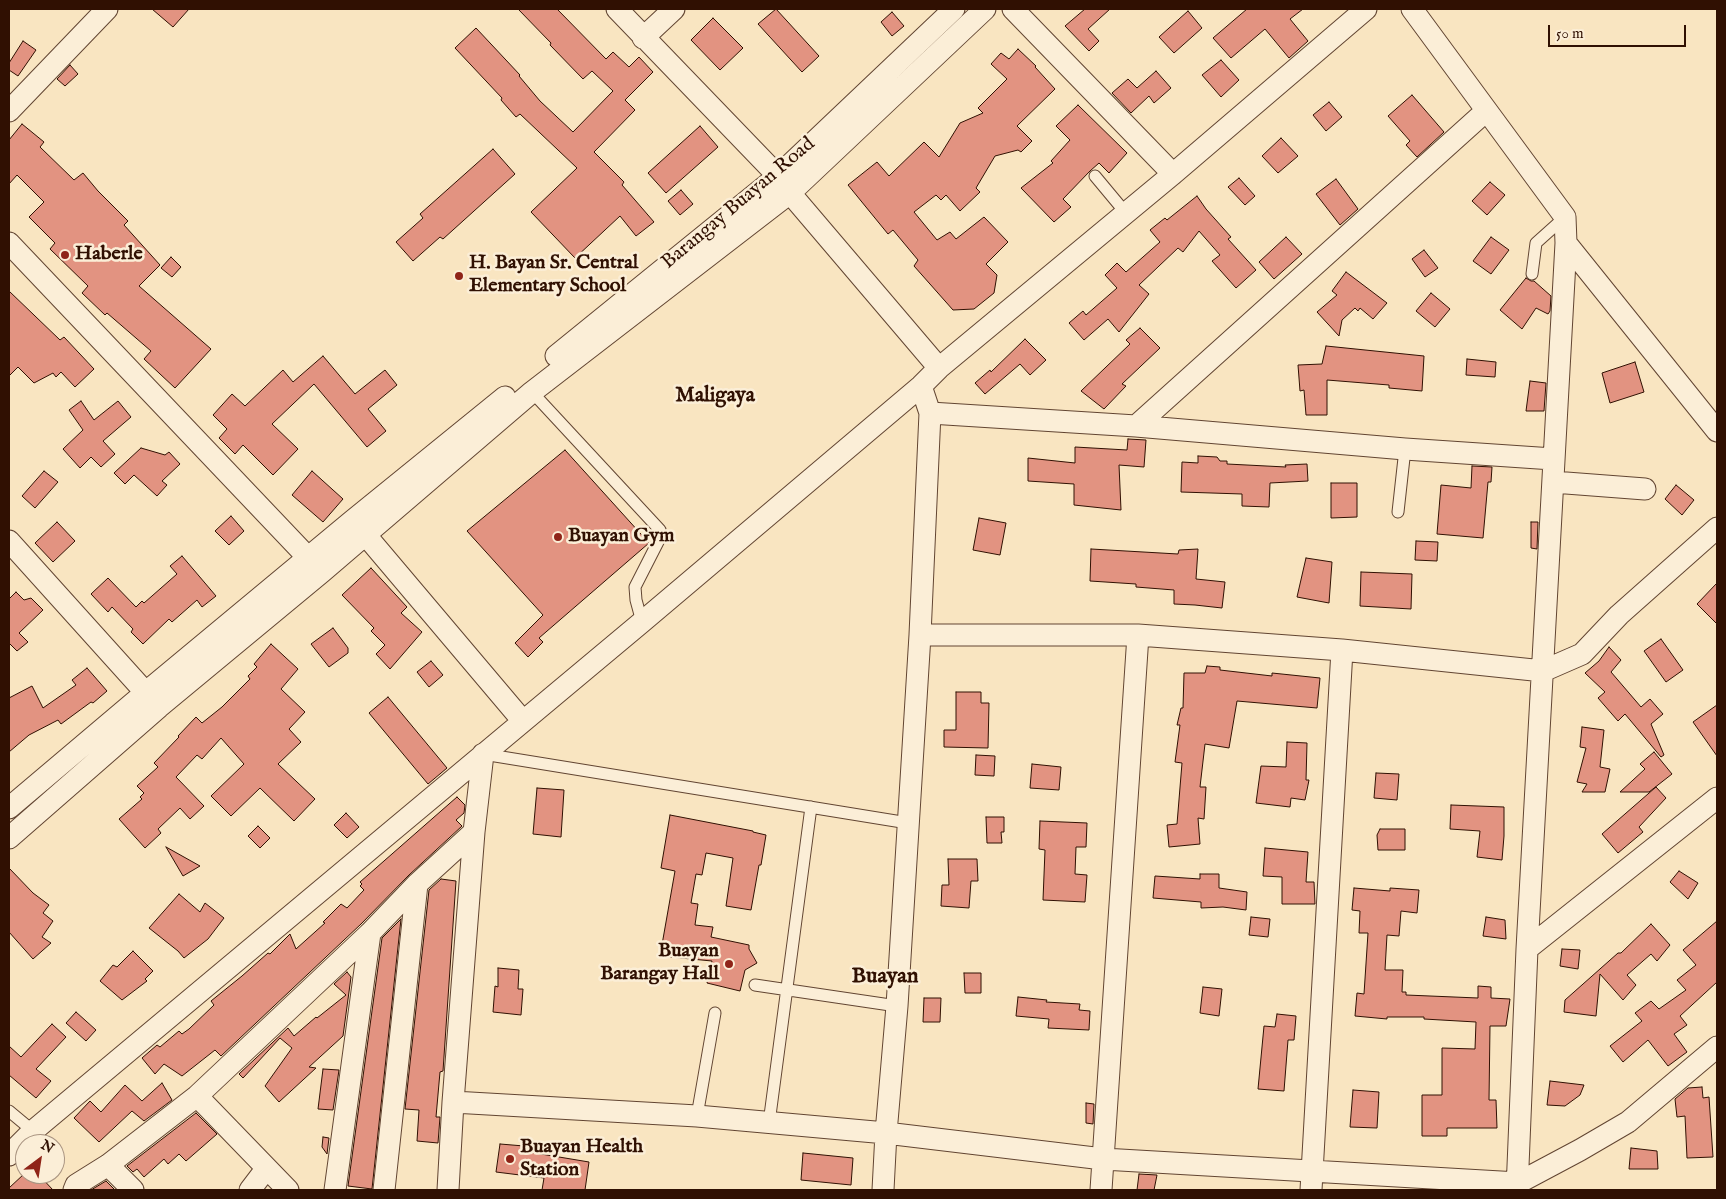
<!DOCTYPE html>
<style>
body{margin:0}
#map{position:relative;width:1726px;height:1199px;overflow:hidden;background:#f9e5c1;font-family:"IM FELL English",serif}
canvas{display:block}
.frame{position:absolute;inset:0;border:10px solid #301002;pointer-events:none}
.north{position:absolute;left:15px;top:1134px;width:50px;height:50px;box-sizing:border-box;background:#fbeed7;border:1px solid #aa9582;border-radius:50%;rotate:31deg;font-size:14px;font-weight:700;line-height:20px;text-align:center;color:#301002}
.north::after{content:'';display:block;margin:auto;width:18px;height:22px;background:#8f2418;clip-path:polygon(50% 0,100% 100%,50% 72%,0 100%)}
.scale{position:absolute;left:1548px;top:25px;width:138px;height:22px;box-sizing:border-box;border:2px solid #301002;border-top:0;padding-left:6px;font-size:15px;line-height:18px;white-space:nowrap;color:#301002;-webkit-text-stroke:4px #fbeed7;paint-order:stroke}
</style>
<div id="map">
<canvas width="1726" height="1199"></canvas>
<div class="frame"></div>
<div class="north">N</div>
<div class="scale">50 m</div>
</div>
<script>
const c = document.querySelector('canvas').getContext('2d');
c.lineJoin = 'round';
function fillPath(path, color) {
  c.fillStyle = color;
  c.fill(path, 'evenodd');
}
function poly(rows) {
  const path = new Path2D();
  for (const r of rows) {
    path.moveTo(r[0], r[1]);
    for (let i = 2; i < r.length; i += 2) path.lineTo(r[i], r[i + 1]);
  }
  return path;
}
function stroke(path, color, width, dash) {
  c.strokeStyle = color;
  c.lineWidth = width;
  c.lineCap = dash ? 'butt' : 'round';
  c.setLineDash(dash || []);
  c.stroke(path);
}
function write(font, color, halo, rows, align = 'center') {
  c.font = font + ' "IM FELL English",serif';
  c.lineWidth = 5;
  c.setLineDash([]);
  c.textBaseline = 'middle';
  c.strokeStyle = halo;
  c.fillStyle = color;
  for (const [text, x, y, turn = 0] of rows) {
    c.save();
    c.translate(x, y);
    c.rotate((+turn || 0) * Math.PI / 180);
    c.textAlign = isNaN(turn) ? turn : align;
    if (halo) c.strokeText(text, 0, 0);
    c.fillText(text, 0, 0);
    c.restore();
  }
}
const building = poly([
 [152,9,189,9,173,27,152,9],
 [518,9,557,9,606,59,613,52,629,67,639,57,653,72,625,100,635,110,594,152,624,182,622,185,654,222,636,236,620,216,575,258,531,212,577,168,520,114,516,117,501,100,502,98,455,48,476,28,520,75,519,76,540,101,573,132,613,91,592,71,583,79,550,45,551,43,518,9],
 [776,9,819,56,802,72,758,24,776,9],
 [1085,9,1110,9,1088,29,1099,41,1089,51,1065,26,1085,9],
 [1247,9,1303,9,1290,19,1308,41,1289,58,1265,29,1231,58,1213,38,1247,9],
 [1188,11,1202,28,1174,53,1159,37,1188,11],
 [892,12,904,26,892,36,881,22,892,12],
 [713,18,743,48,720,70,691,40,713,18],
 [23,41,36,50,18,76,9,70,9,63,23,41],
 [1018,49,1036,66,1035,67,1055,89,1017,126,1032,141,1021,152,1018,150,995,156,976,188,980,192,960,211,946,195,941,200,936,195,914,212,937,240,950,232,956,239,984,217,1008,242,986,264,997,275,994,293,974,309,953,310,914,266,918,260,893,230,888,234,848,185,877,162,889,176,924,142,939,157,960,123,983,113,978,108,1007,79,991,64,1001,53,1009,59,1018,49],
 [1221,60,1239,80,1221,97,1202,75,1221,60],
 [70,65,78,74,65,86,57,79,70,65],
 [1156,71,1171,88,1154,103,1149,96,1131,113,1112,93,1128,79,1137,88,1156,71],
 [1412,95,1444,132,1417,157,1406,145,1410,141,1388,116,1412,95],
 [1329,102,1342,117,1326,131,1313,115,1329,102],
 [1078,105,1127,153,1109,173,1099,163,1090,171,1063,199,1071,207,1054,222,1021,188,1053,163,1051,161,1070,140,1056,126,1078,105],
 [22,124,44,142,40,147,74,180,83,173,98,191,128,221,124,225,160,265,139,286,211,349,175,388,144,359,151,351,107,313,105,315,82,293,88,286,50,249,55,243,29,217,44,202,17,175,9,184,9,140,22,124],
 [700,126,718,147,666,193,648,173,700,126],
 [1281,138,1298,156,1278,173,1262,156,1281,138],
 [493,149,515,174,443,239,440,237,413,261,396,242,423,218,420,214,493,149],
 [1239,178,1255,196,1245,205,1228,187,1239,178],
 [1336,179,1358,209,1340,225,1316,194,1336,179],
 [1490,182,1505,195,1487,215,1472,201,1490,182],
 [681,190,693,204,680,215,668,201,681,190],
 [1197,196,1206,209,1231,237,1228,239,1256,270,1236,288,1212,261,1220,255,1199,231,1183,252,1178,248,1139,285,1149,294,1119,332,1108,319,1084,340,1069,323,1083,311,1086,315,1117,288,1105,275,1117,263,1126,272,1160,242,1150,230,1165,218,1167,220,1197,196],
 [1286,237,1302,254,1274,279,1259,262,1286,237],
 [1491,237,1509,250,1491,274,1473,261,1491,237],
 [1424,250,1438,268,1425,277,1412,259,1424,250],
 [171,257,181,267,172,277,161,268,171,257],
 [1346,272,1387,303,1373,319,1360,308,1358,311,1355,308,1342,320,1339,336,1317,312,1337,295,1332,291,1346,272],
 [1526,278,1531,281,1534,281,1551,296,1550,311,1548,314,1536,308,1522,329,1500,310,1526,278],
 [9,291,60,340,64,337,94,369,75,387,61,372,56,377,53,373,34,383,18,367,9,376,9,291],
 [1431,293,1450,309,1435,327,1416,311,1431,293],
 [1140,328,1160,348,1122,384,1126,386,1104,409,1081,391,1130,344,1126,340,1140,328],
 [1025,339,1046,360,1030,375,1020,364,985,394,975,383,990,370,991,372,1025,339],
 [1326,346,1424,356,1422,391,1389,388,1389,385,1327,380,1327,415,1306,415,1304,390,1300,391,1298,365,1322,364,1326,346],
 [323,356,355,394,385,370,397,385,368,409,386,431,367,447,314,384,272,424,298,449,273,475,243,445,235,454,219,438,227,429,213,415,232,394,245,406,283,370,293,382,323,356],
 [1467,359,1496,362,1495,377,1466,375,1467,359],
 [1635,362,1644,392,1610,403,1602,373,1635,362],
 [1530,381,1546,383,1544,411,1526,411,1530,381],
 [81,401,94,420,118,401,131,417,103,441,115,454,101,467,91,457,80,468,63,449,83,430,69,410,81,401],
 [1128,439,1146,440,1144,467,1119,465,1121,510,1074,505,1074,484,1028,481,1028,458,1075,463,1075,447,1127,450,1128,439],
 [141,448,165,455,169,452,180,464,162,481,167,485,157,496,134,475,125,484,114,473,141,448],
 [565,450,649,543,539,638,543,642,528,657,515,643,543,615,467,531,565,450],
 [1198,456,1217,457,1220,461,1227,461,1227,464,1286,467,1285,465,1307,464,1308,481,1270,483,1269,507,1242,506,1242,494,1181,492,1182,462,1198,463,1198,456],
 [1472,466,1492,467,1491,482,1488,482,1483,538,1437,534,1441,485,1471,488,1472,466],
 [44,471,58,482,35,508,22,496,44,471],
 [312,471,343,499,323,522,292,495,312,471],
 [1331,483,1357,483,1357,517,1331,518,1331,483],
 [1676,485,1694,500,1682,515,1665,499,1676,485],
 [231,516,244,531,229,545,215,531,231,516],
 [979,518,1006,523,1000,555,973,550,979,518],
 [57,522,75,541,53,562,35,543,57,522],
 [1531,522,1538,522,1537,549,1531,548,1531,522],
 [1416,541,1438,542,1437,561,1415,560,1416,541],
 [1091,549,1178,554,1179,550,1198,549,1196,579,1225,582,1222,608,1195,605,1174,604,1174,590,1136,587,1136,584,1090,581,1091,549],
 [182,556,216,596,202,607,197,600,172,622,169,619,143,644,131,632,133,629,112,607,108,612,91,594,108,578,136,607,142,601,144,603,177,574,170,566,182,556],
 [1306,558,1332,562,1329,603,1297,597,1306,558],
 [371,568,407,607,401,613,422,632,390,669,376,654,385,645,371,631,374,628,342,595,371,568],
 [1361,572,1412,574,1411,609,1360,606,1361,572],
 [1717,583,1717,624,1697,604,1717,583],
 [16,592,24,600,31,598,43,610,19,633,28,642,17,651,9,643,9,599,16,592],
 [333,628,348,648,348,653,329,667,311,644,333,628],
 [1661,639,1683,670,1666,682,1644,651,1661,639],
 [271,644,298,669,281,689,305,712,289,729,301,742,278,764,315,799,294,821,260,788,231,816,211,796,244,764,221,738,202,759,197,755,176,777,204,806,190,819,180,808,158,829,161,833,145,848,119,819,142,799,140,797,144,793,137,786,158,767,154,763,179,737,178,736,196,717,202,723,222,707,250,679,248,676,257,667,254,664,271,644],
 [1609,647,1621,660,1611,672,1641,707,1650,699,1663,714,1651,724,1664,755,1661,757,1625,714,1618,721,1598,698,1605,692,1585,673,1599,661,1609,647],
 [431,661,443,675,429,687,417,672,431,661],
 [1207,666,1220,667,1220,670,1272,676,1272,673,1320,678,1317,708,1237,701,1229,748,1205,744,1200,787,1206,787,1204,819,1198,818,1200,844,1169,847,1167,825,1177,824,1182,763,1175,762,1180,725,1177,725,1181,708,1183,708,1184,673,1205,673,1207,666],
 [87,668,107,691,93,703,91,702,61,724,58,720,29,735,9,752,9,698,32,686,43,708,76,685,72,680,87,668],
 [956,692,981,692,981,703,989,703,988,748,944,747,944,730,956,730,956,692],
 [388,697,447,768,428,784,369,713,388,697],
 [1717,705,1717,756,1693,722,1717,705],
 [1582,727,1604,730,1600,767,1610,769,1605,792,1582,792,1587,784,1577,782,1586,748,1580,747,1582,727],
 [1287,742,1307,743,1306,780,1309,780,1305,800,1291,798,1290,807,1256,803,1261,766,1286,767,1287,742],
 [1654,752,1672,774,1649,792,1620,792,1645,769,1640,764,1654,752],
 [976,755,995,756,994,776,975,775,976,755],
 [1032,764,1061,767,1059,790,1030,788,1032,764],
 [1376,773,1399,774,1397,800,1374,798,1376,773],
 [1656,787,1666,798,1639,827,1643,832,1618,853,1602,834,1656,787],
 [537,788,564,790,561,837,533,834,537,788],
 [457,797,465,805,464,813,456,820,462,826,409,875,361,924,221,1056,215,1050,182,1076,164,1064,155,1074,142,1058,157,1045,160,1047,179,1031,182,1034,189,1029,214,1005,211,1001,242,976,268,953,270,954,290,934,296,949,325,923,323,922,341,904,347,908,364,890,360,886,362,884,360,882,457,797],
 [1451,805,1504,807,1504,836,1502,860,1477,857,1480,831,1450,829,1451,805],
 [346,813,359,827,347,838,334,825,346,813],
 [670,815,753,831,753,832,766,835,761,865,759,865,751,910,726,906,733,858,706,853,702,875,696,874,691,903,698,904,695,925,713,927,711,937,749,945,749,949,757,963,745,970,740,991,707,983,712,961,660,956,675,871,661,868,670,815],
 [986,817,1004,817,1004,832,1001,832,1002,843,987,843,986,817],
 [1040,821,1087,823,1086,847,1076,847,1075,874,1087,875,1085,902,1043,900,1045,850,1039,849,1040,821],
 [258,826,270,838,260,848,248,836,258,826],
 [1380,829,1405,829,1405,850,1378,850,1377,835,1380,829],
 [166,847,200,866,183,876,166,847],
 [1265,848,1308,852,1306,882,1314,882,1315,904,1282,904,1282,877,1263,876,1265,848],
 [948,859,977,859,978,881,971,881,969,908,941,906,942,885,949,885,948,859],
 [9,868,33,893,49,905,43,913,53,921,42,937,51,943,33,959,9,932,9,868],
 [1679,871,1698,883,1688,899,1670,882,1679,871],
 [1200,874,1219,874,1219,888,1247,892,1246,910,1223,907,1201,908,1201,902,1153,898,1155,876,1200,879,1200,874],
 [441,879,456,881,443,1071,440,1072,436,1117,440,1117,438,1143,417,1141,419,1110,405,1109,429,890,441,879],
 [1354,888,1390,891,1390,888,1419,890,1417,913,1401,911,1399,936,1387,935,1385,970,1403,970,1402,992,1406,992,1406,995,1478,998,1478,986,1491,987,1491,998,1510,999,1506,1026,1490,1026,1489,1100,1496,1100,1497,1128,1447,1128,1447,1136,1422,1136,1422,1095,1442,1095,1442,1048,1475,1049,1476,1022,1424,1019,1424,1017,1387,1017,1387,1019,1355,1016,1357,993,1364,994,1368,933,1359,933,1360,911,1352,910,1354,888],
 [179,894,200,912,205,903,224,918,208,939,184,958,178,951,149,928,179,894],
 [1251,917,1270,919,1268,937,1249,935,1251,917],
 [1486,917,1505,920,1506,939,1483,936,1486,917],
 [401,919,372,1189,348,1186,382,938,401,919],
 [1717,921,1717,982,1680,1016,1687,1025,1674,1034,1687,1052,1668,1066,1648,1040,1623,1062,1610,1046,1642,1021,1635,1013,1651,1001,1659,1009,1686,990,1677,980,1696,965,1683,950,1717,921],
 [1651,924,1670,945,1657,961,1651,954,1627,975,1636,985,1623,1000,1600,974,1596,1016,1564,1012,1565,1000,1618,953,1621,953,1651,924],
 [1562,949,1580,950,1578,969,1560,966,1562,949],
 [133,951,153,971,145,979,147,981,122,1000,100,981,113,965,117,967,133,951],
 [498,968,519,970,518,989,523,989,521,1015,493,1012,495,986,498,987,498,968],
 [347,972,351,977,343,1036,309,1067,316,1068,279,1102,265,1086,292,1048,280,1038,243,1078,239,1074,288,1028,294,1036,316,1017,317,1018,346,995,334,984,347,972],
 [964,973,981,973,981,993,965,993,964,973],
 [1203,987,1222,989,1219,1016,1200,1013,1203,987],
 [1018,997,1047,1000,1046,1002,1080,1004,1079,1010,1090,1011,1089,1030,1048,1028,1049,1019,1016,1016,1018,997],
 [924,998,941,998,940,1022,923,1022,924,998],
 [76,1012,96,1030,86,1041,66,1023,76,1012],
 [1277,1014,1296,1016,1294,1040,1288,1040,1284,1091,1258,1089,1264,1026,1275,1027,1277,1014],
 [52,1024,66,1037,36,1069,51,1081,36,1098,9,1075,9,1046,21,1057,52,1024],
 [323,1069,339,1070,333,1110,318,1109,323,1069],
 [1550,1081,1584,1085,1580,1095,1565,1106,1547,1105,1550,1081],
 [162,1083,172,1100,144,1121,132,1111,99,1142,74,1118,90,1101,101,1112,125,1085,142,1101,162,1083],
 [1702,1087,1703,1098,1709,1097,1713,1157,1687,1158,1685,1116,1677,1117,1675,1099,1688,1088,1702,1087],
 [1353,1090,1379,1092,1377,1128,1350,1127,1353,1090],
 [1086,1103,1094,1104,1093,1124,1086,1123,1086,1103],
 [196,1113,217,1134,186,1161,179,1154,168,1164,164,1159,144,1177,137,1169,133,1172,127,1166,196,1113],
 [323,1137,329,1138,327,1154,322,1147,323,1137],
 [500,1144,524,1146,523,1151,589,1162,585,1190,542,1190,544,1178,496,1172,500,1144],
 [1631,1148,1657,1151,1658,1169,1629,1169,1631,1148],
 [803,1153,853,1158,851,1185,801,1180,803,1153],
 [24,1174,38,1174,53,1190,9,1190,9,1188,24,1174],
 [1139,1174,1157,1175,1154,1190,1137,1190,1139,1174],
 [106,1181,114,1189,112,1190,91,1190,106,1181]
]);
fillPath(building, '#e29381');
stroke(building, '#301002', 1);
const service = poly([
 [1095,176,1125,212],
 [1532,274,1536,243,1565,217],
 [532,392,660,530,660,538,635,587,636,600,642,622],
 [1398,512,1405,449],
 [483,754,908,823],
 [755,985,897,1006],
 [9,1111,33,1131],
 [697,1116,715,1013],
 [769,1123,811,807]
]);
const minor = poly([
 [617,9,778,176,790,193,939,368],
 [1013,9,1173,174],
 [1412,9,1565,217,1566,243,1717,431],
 [643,38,674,9],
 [9,111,107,9],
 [9,243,317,567],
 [556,356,778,176,954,9],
 [930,413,1136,426,1405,449,1553,459],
 [1136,426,1486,111],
 [1553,482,1645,489],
 [358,526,522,720],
 [9,541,155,703],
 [920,635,1138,635,1342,650,1543,671,1582,654,1619,615,1717,528],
 [9,808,145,693,352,521,505,397],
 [9,838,159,707,322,572,532,392,790,193,985,9],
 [1527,949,1717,798],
 [197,1096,288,1190],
 [453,1102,697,1116,886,1133,1103,1159,1518,1183,1580,1150,1628,1122,1717,1047],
 [9,1155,33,1131,642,622,921,386,939,368,1173,174,1366,9],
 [108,1165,133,1190],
 [74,1190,76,1185,108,1165,197,1096,370,933,417,884,474,832],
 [250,1190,266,1169],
 [335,1190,370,933],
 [384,1190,417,884],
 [448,1190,453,1102,474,832,483,754],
 [883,1190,886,1133,897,1006,920,635,930,413,921,386],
 [1101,1190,1138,635],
 [1311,1190,1342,650],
 [1517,1190,1527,949,1566,243]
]);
stroke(service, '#624532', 13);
stroke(minor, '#624532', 23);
stroke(service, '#fbeed7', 11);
stroke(minor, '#fbeed7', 21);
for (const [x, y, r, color] of [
 [65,255,5,"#8f2418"],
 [459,276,5,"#8f2418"],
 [558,537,5,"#8f2418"],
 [729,964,5,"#8f2418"],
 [510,1159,5,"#8f2418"]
]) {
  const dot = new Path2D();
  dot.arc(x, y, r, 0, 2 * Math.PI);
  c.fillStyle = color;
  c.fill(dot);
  stroke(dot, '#fbeed7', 2);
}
write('20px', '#301002', '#fbeed7', [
 ["Barangay Buayan Road",739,204,-40]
]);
write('bold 20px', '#301002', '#fbeed7', [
 ["Haberle",75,255],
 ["H. Bayan Sr. Central",469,264],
 ["Elementary School",469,287],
 ["Buayan Gym",568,537],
 ["Buayan",719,952,"right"],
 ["Barangay Hall",719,975,"right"],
 ["Buayan Health",520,1148],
 ["Station",520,1171]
], 'left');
write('bold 21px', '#301002', '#fbeed7', [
 ["Maligaya",715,397]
]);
write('bold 22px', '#301002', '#fbeed7', [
 ["Buayan",885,977]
]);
</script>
